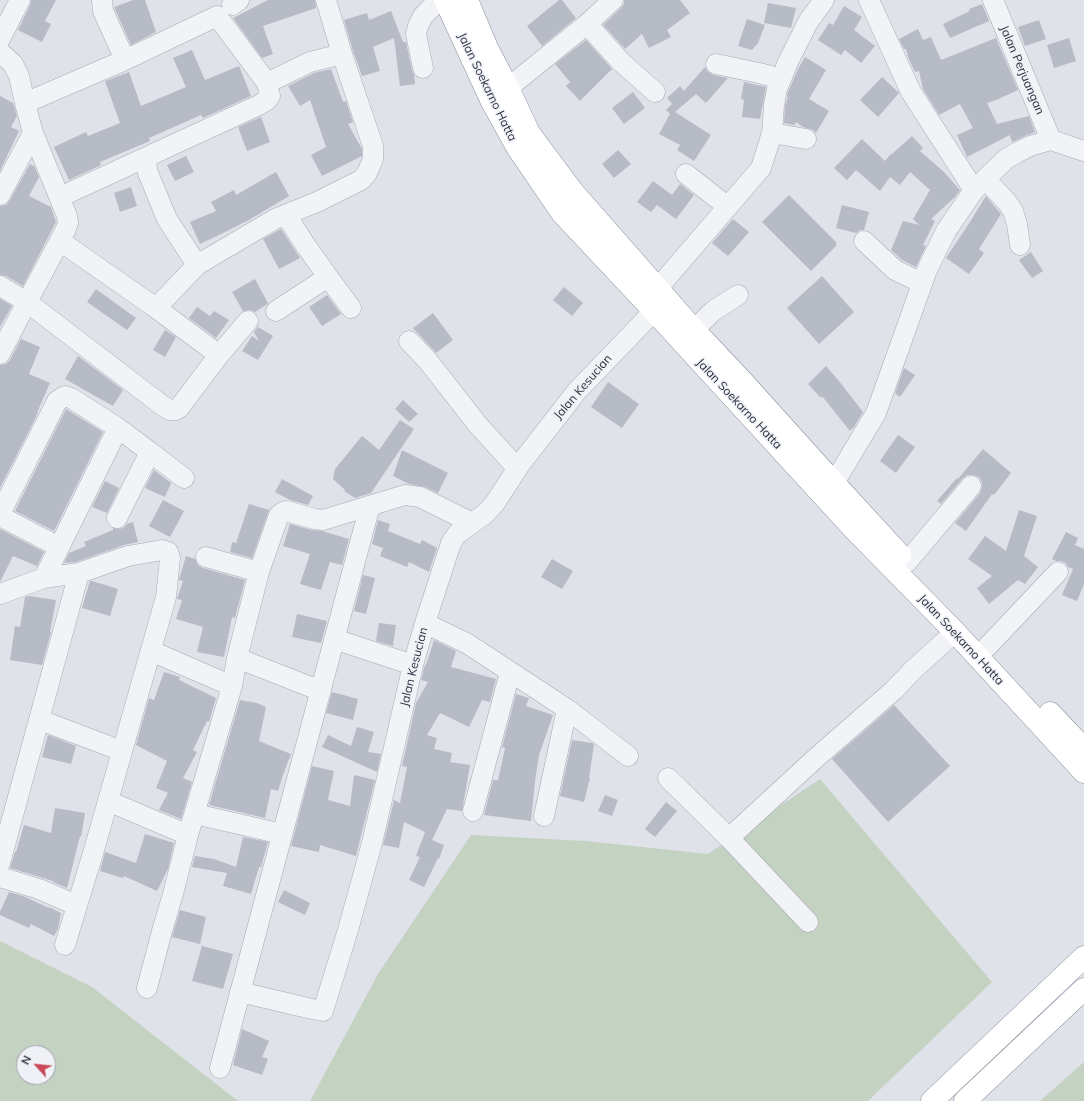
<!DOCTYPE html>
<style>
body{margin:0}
#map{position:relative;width:1084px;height:1101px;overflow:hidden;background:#dfe2e8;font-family:Mulish,sans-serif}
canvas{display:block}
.north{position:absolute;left:16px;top:1045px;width:40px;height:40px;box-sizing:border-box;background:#eff1f6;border:1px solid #a0a4ac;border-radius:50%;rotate:297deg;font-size:11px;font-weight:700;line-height:16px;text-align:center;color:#29303e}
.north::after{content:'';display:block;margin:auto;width:14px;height:18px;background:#c94857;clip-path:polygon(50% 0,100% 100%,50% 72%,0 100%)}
</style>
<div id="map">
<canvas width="1084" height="1101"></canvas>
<div class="north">N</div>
</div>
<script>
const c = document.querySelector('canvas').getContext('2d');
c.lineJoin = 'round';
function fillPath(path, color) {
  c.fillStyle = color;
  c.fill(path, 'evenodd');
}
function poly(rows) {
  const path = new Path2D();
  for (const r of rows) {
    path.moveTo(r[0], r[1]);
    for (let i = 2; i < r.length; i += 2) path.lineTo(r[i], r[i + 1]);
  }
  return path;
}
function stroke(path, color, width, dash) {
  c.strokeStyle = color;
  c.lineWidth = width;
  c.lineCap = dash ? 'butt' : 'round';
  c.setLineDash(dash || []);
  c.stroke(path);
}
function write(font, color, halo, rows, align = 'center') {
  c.font = font + ' Mulish,sans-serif';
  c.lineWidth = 3;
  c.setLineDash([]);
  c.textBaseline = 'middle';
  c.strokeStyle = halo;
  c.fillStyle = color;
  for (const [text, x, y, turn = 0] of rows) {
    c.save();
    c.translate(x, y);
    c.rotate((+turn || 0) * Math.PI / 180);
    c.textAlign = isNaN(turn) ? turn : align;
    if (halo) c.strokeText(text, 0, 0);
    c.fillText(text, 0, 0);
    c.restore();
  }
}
fillPath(poly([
 [820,779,992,982,868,1101,310,1101,378,974,471,835,586,841,708,854],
 [0,941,92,987,238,1101,0,1101],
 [24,1053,48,1053,48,1077,24,1077],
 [1084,1062,1084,1101,1040,1101]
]), '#c4d2c1');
fillPath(poly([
 [31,0,56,0,45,21,51,24,42,42,18,30,30,5],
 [133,0,145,0,156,32,131,45,114,7],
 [268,0,315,0,316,8,263,26,273,54,262,58,233,18],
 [559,0,562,0,576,18,542,46,527,26],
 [624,0,680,0,690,13,667,30,671,37,649,48,642,34,625,49,603,25,621,8,624,4],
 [768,3,796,8,791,28,764,23],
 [982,4,989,21,950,38,943,24,970,11,969,9],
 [844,6,862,17,854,30,875,46,861,63,845,50,841,55,818,40,829,23,833,25],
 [391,11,403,42,406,42,412,70,414,74,415,84,400,86,394,38,373,47,380,71,362,76,353,51,344,20,367,13,369,20],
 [747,19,765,25,758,43,752,50,738,46],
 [1039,20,1046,39,1025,46,1018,27],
 [918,29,923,40,931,37,941,60,996,38,1018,90,996,100,987,103,997,124,1029,116,1035,132,1025,136,1012,142,1010,135,967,157,957,135,973,128,960,104,939,115,923,89,919,71,915,72,908,57,906,49,904,49,899,39],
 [1069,38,1076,61,1054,68,1047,45],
 [586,40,612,69,580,101,566,86,570,82,555,64],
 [192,50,205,80,239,66,251,96,203,118,201,115,149,138,150,141,100,162,101,165,69,180,54,147,86,132,88,136,120,123,105,81,129,72,141,106,186,87,173,58],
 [805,57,826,70,809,99,829,111,816,133,813,130,803,127,796,122,794,125,784,123,785,106,788,97,787,97,788,92,798,69],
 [705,67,708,72,713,75,728,78,706,103,696,94,675,112,711,135,694,161,677,150,680,145,659,134,670,114,666,110,672,104,667,98,680,86,684,91],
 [331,69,343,102,346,101,353,122,348,124,362,149,362,156,322,176,311,155,326,147,310,100,300,106,288,86,314,73],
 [882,77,899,93,878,117,860,100],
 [744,82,766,87,760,119,742,117,744,100,741,99],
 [633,92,645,108,624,124,612,108],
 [0,96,13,103,17,116,11,127,19,131,0,171],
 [261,117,270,142,247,151,238,127],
 [912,136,923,148,920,151,944,172,960,190,955,197,931,219,935,221,923,245,926,246,916,267,902,260,891,250,903,221,919,225,913,219,930,190,910,172,900,185,890,177,880,191,856,170,847,180,834,168,862,139,885,161,892,153,892,154],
 [618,150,631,164,614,178,602,164],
 [186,156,194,172,175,181,167,165],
 [30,164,34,166,39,177,29,196,51,207,56,222,23,286,6,276,0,275,0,206,6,205,10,200],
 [276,172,289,196,249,220,221,234,200,244,190,222,216,211,211,202,234,190,236,195],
 [653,181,672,195,680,184,694,195,676,219,657,205,651,212,637,202],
 [131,187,137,206,120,212,114,193],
 [789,195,836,242,836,246,811,271,762,222],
 [986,196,1001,214,979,249,984,253,969,274,946,258,970,222],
 [842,205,869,212,864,230,860,230,856,233,836,228],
 [733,219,749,232,728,256,712,243],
 [281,229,300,258,279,269,263,239],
 [1031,252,1043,271,1032,278,1019,260],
 [822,276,854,312,819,344,787,308],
 [255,279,268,303,266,305,255,312,250,310,243,311,232,292],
 [564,287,583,303,572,316,553,300],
 [96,289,136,318,127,330,87,302],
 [327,295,341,314,322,326,309,307],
 [0,299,12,306,0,327],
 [197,307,210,316,214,311,229,320,216,338,189,318],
 [433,313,453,340,436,353,413,328],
 [258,327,273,336,258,360,242,351,252,336,259,341,254,332],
 [165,330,176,337,165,357,153,350],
 [21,339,40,347,29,374,50,383,39,408,36,417,0,488,0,365,6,364,10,360],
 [78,356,123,390,113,406,65,379],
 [826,366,839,381,863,412,854,427,850,431,822,396,821,398,808,384],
 [904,368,915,375,900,397,895,393],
 [608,382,639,404,622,428,591,407],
 [403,400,418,414,409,422,395,409],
 [66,409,103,432,54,531,15,511],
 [400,420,414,429,371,493,355,498,344,491,345,490,333,479,335,469,362,436,379,450],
 [898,435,915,447,896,473,880,461],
 [983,449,1011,473,994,495,992,494,966,531,955,523,980,493,982,488,982,482,979,477,973,475,967,475,962,479,941,504,937,501,957,478,958,479],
 [402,450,448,473,438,493,425,487,409,484,393,476],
 [154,470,171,483,165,497,145,488],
 [282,479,313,496,308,505,290,500,275,492],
 [105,481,119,488,107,513,92,507],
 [163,500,184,511,170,537,149,526],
 [249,504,269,510,252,558,230,552,232,542,236,543],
 [1019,510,1037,516,1024,556,1038,567,1025,584,1018,580,989,604,977,588,992,576,968,559,985,536,1006,551],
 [378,520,390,524,388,531,420,544,422,540,437,548,429,572,409,562,407,567,380,556,383,548,372,544],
 [133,522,138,542,124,545,76,562,64,563,69,553,86,546,84,542,113,530,113,528,118,529,123,528,127,524],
 [290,524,312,530,322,531,349,539,342,565,330,562,321,590,300,584,310,554,283,546],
 [0,529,44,552,37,566,13,556,0,582],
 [1066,532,1078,538,1075,545,1084,549,1084,584,1077,601,1062,595,1073,569,1068,567,1066,563,1061,561,1056,561,1052,559],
 [186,556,195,559,198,565,203,568,245,580,235,618,232,617,224,657,197,652,203,627,176,619,182,600,177,599,183,581,179,580,180,576],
 [552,559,573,571,562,589,541,577],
 [363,575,375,578,366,614,354,611],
 [90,581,92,581,118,589,110,616,82,608],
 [29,596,56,600,50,632,51,632,42,665,10,660,15,626,20,627,25,597],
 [297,614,327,621,321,643,292,637],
 [379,623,396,625,393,646,376,641],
 [434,640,456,651,451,667,496,679,490,702,482,700,469,727,440,713,427,735,437,738,434,749,452,753,450,762,470,765,462,811,447,809,432,840,444,845,439,859,438,858,424,887,409,880,420,857,416,856,425,832,404,822,399,848,383,845,394,800,400,803,407,767,402,766,416,703,428,682,421,680,425,665,426,665],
 [164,672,180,677,179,680,216,698,209,722,207,721,193,750,197,752,183,778,192,782,181,819,159,810,168,793,156,788,167,761,136,745,149,698,154,700],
 [332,692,358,699,353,720,326,713],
 [516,694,529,698,526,706,553,715,539,755,535,781,531,821,484,815,493,780,498,780,505,748,502,747],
 [240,700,257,703,266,707,259,741,291,754,283,775,278,791,271,789,265,818,209,805],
 [894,705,950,766,888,822,832,759],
 [357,727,374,732,368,752,381,754,377,772,322,747,328,735,351,746],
 [48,735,76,746,71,764,42,757],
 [572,740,592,743,594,744,589,778,590,778,584,802,560,796],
 [312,766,334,771,328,800,350,806,354,775,375,780,356,856,320,845,319,852,291,846],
 [605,795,618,800,612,816,598,811],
 [666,802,677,811,655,837,645,829],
 [55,808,85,813,81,837,80,836,67,888,53,882,53,881,10,868,15,852,16,852,24,825,51,833],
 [145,834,174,843,168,869,157,891,124,876,123,878,100,871,105,852,136,863],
 [243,837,268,842,261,867,259,867,251,894,223,886,227,873,192,867,195,856,214,859,236,867],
 [284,890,310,903,305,915,278,902],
 [9,892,23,896,49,908,49,907,61,913,58,929,54,936,31,924,29,928,0,915,0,912],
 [180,910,206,917,200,944,172,937],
 [202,946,233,954,223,989,192,981],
 [242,1029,269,1041,262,1057,268,1059,262,1075,233,1065]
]), '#b7bbc5');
const minor = poly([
 [102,0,103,11,125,60],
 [869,0,911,92,974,190],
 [993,0,1051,140],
 [232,5,239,0],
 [587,24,620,61,655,92],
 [0,39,20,0],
 [0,52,13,64,19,76,25,103,33,133,67,216,68,223,65,231,27,302,0,354],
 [716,64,759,73,781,79],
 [423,68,416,34,418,26,423,16,439,0],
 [267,83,310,62,342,54],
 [508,88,587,24,613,0],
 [25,103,125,60,217,16,267,83,270,96,267,100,259,105,60,197],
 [772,133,806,139],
 [145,158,148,173,167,219,197,265],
 [686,174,728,207],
 [985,179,1007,202,1013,211,1017,224,1020,245],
 [0,195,33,133],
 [60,241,156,308,219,355],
 [864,241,895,270,922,283],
 [328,277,351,308],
 [0,286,27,302,163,406,170,410,176,410,179,408,219,355,248,321],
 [657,289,761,168,772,133,774,105,777,89,788,62,808,22,824,0],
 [156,308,197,265,275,219,317,202,361,180,367,173,373,159,373,146,342,54,326,0],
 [276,311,328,277,304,243,286,215],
 [694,330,713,311,738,295],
 [409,341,428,361,478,425,517,468],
 [150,452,184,478],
 [834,483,876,413,927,270,946,231,974,190,1006,159,1018,152,1030,146,1051,140,1084,151],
 [0,514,57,401,65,396,71,398,118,428,150,452,117,518],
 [0,516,59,547],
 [206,557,259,572],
 [907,562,971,486],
 [44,578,118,428],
 [0,594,44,578,79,573,128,556,162,550,168,552,170,558,166,597,94,850,65,945],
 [425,623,468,644,567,709,628,756],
 [334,639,413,665],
 [987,647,1058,572],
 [151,651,232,686],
 [237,658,321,691],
 [40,720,122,751],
 [668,778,729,838,808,922],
 [108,801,188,835],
 [473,811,510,672],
 [195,814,282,834],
 [544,816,567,709],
 [729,838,817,757,894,690,913,670,955,632],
 [0,863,79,573],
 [0,877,39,889,69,902],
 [147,988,162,931,173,894,188,835,232,686,237,658,259,572,279,515,283,512,286,511,315,519,323,520,405,495,420,497,472,523],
 [240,992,312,1009,323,1011,348,930,372,843,413,665,425,623,451,543,457,534,485,514,495,503,521,463,577,391,654,311],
 [220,1068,368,513,368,506]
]);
const highway = poly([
 [445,0,492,102,517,147,562,213,654,311,853,528,955,632,1084,772],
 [467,0,487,48,508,88,529,133,573,192,694,330,742,381,834,483,900,555],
 [1050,713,1084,749],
 [932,1101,1084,957],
 [965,1101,1084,989]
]);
stroke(minor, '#a5a9b2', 21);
stroke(highway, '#878f9e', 23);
stroke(minor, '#f2f3f6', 20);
stroke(highway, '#fff', 22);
write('12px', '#29303e', '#eff1f6', [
 ["Jalan Perjuangan",1022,70,67],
 ["Jalan Soekarno Hatta",487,87,64],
 ["Jalan Kesucian",583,387,-49],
 ["Jalan Soekarno Hatta",739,404,47],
 ["Jalan Soekarno Hatta",961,640,47],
 ["Jalan Kesucian",414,667,-76]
]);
</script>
